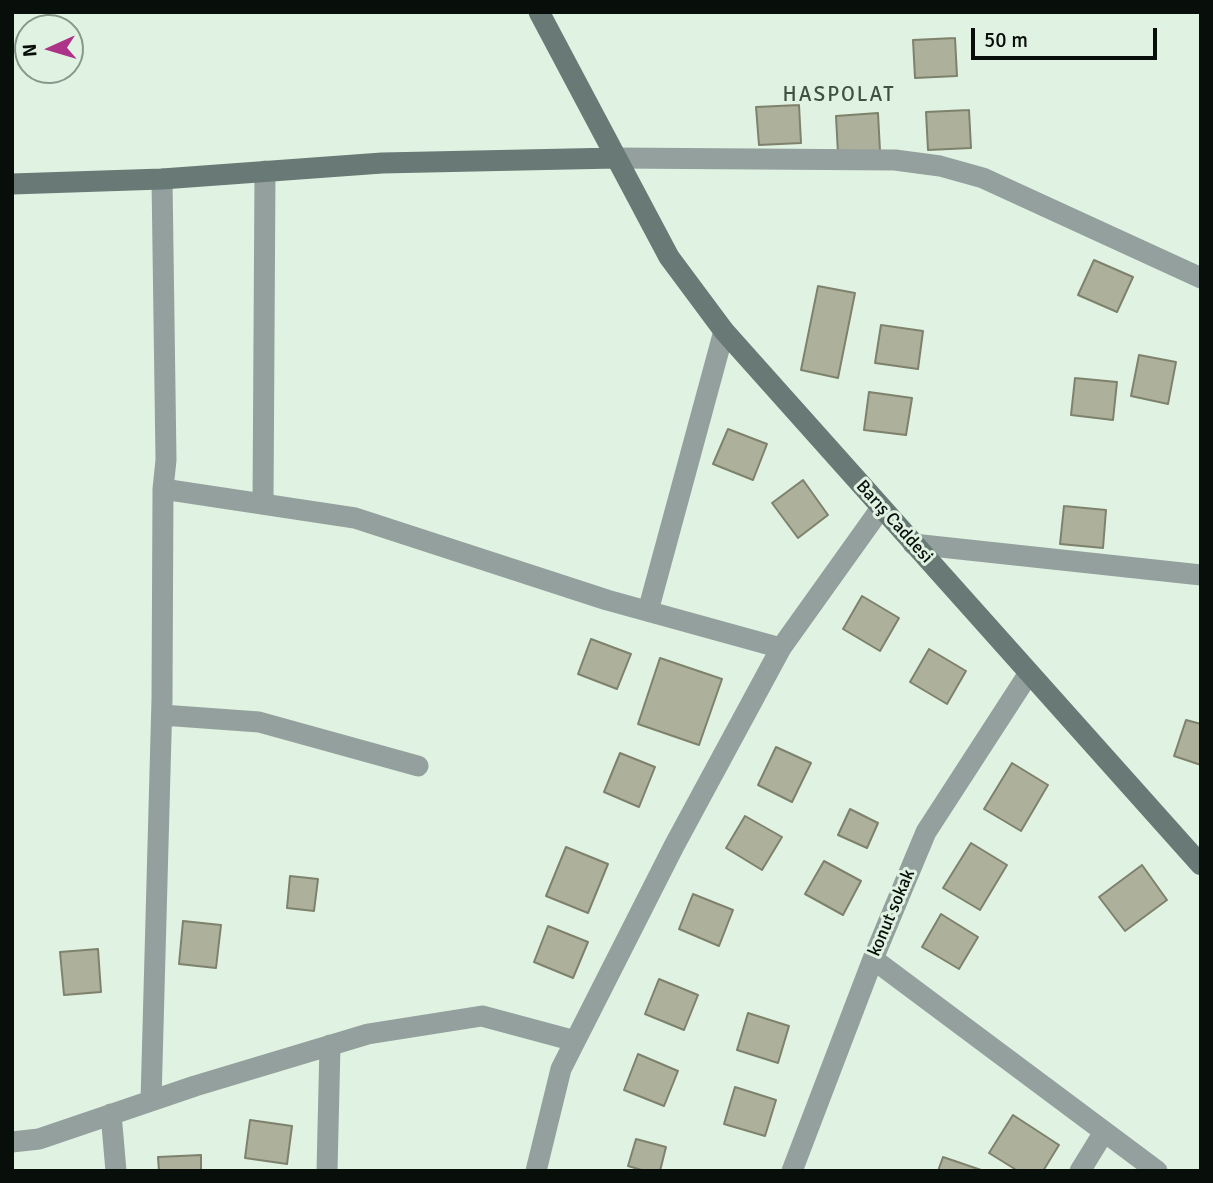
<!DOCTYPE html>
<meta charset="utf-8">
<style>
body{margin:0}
#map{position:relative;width:1213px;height:1183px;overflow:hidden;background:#e0f3e2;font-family:Signika,sans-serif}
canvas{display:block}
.frame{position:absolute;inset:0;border:14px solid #080e09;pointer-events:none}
.north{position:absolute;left:14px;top:14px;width:70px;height:70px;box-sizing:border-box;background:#e0f3e2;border:2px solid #8a978b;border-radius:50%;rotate:266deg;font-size:19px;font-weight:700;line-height:28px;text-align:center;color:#080e09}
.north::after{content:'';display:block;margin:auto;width:24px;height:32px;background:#ac3387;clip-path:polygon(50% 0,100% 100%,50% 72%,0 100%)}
.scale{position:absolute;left:971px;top:28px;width:186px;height:32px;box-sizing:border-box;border:4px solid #080e09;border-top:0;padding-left:9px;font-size:21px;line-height:24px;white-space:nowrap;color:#080e09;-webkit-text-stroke:5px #e0f3e2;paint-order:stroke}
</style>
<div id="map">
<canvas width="1213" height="1183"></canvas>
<div class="frame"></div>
<div class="north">N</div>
<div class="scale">50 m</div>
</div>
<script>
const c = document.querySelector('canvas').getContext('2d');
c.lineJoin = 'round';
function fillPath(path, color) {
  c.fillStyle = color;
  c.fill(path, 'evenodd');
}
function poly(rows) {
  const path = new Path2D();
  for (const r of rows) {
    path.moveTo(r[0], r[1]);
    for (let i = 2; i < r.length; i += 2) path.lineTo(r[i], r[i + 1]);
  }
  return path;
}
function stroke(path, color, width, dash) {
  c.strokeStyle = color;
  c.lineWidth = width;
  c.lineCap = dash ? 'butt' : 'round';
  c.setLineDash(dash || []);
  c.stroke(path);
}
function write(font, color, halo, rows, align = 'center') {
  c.font = font + ' Signika,sans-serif';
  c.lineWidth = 6;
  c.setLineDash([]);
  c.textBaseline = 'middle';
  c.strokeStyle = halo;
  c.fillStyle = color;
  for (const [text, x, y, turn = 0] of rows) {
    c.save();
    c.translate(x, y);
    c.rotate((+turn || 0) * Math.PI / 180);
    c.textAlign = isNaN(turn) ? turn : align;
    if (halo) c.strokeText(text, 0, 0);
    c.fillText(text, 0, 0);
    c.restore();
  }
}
const building = poly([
 [955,38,957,76,915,78,913,40,955,38],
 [799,105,801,143,759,145,756,107,799,105],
 [969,110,971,148,928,150,926,112,969,110],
 [878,113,880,151,838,154,836,116,878,113],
 [1094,260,1133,277,1117,312,1078,295,1094,260],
 [818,286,855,293,838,378,801,370,818,286],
 [881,325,923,331,918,369,875,363,881,325],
 [1139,355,1176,362,1168,404,1131,396,1139,355],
 [1075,378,1117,382,1113,420,1071,415,1075,378],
 [869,392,912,398,906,435,864,430,869,392],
 [728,429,767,444,753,480,713,464,728,429],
 [803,480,828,515,798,538,772,503,803,480],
 [1064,506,1106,510,1103,548,1060,544,1064,506],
 [862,596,899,618,880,651,843,629,862,596],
 [591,639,631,654,617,689,578,674,591,639],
 [929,649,966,671,947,704,910,682,929,649],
 [660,658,722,679,699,745,638,724,660,658],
 [1186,720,1201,724,1201,765,1174,756,1186,720],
 [776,747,811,763,792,802,758,785,776,747],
 [620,753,655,767,639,807,604,792,620,753],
 [1012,763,1048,785,1021,831,984,809,1012,763],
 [850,809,878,823,867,848,838,835,850,809],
 [745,816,782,837,762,870,726,848,745,816],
 [971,843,1007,865,980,910,943,888,971,843],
 [566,847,608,864,588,913,546,896,566,847],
 [824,861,861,881,843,915,805,894,824,861],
 [1142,865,1167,900,1125,931,1099,897,1142,865],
 [290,876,318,879,314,911,287,908,290,876],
 [693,894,733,910,719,946,679,929,693,894],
 [941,914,978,937,959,969,922,947,941,914],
 [183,921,221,925,216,968,179,964,183,921],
 [548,926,588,942,573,978,534,962,548,926],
 [98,949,101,992,64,995,60,952,98,949],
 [659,979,698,995,684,1030,645,1014,659,979],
 [748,1013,789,1026,778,1063,737,1050,748,1013],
 [638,1054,678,1071,664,1106,624,1090,638,1054],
 [735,1087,776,1100,765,1136,724,1124,735,1087],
 [1013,1115,1059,1145,1043,1171,1018,1171,989,1153,1013,1115],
 [250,1120,292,1126,287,1164,245,1158,250,1120],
 [636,1139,666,1147,660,1171,645,1171,628,1166,636,1139],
 [201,1155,201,1171,159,1171,158,1157,201,1155],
 [943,1157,984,1171,938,1171,943,1157]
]);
fillPath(building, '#adb09a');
stroke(building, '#7e816c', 2);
stroke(poly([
 [616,158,895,160,940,166,983,178,1201,278],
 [163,489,355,518,607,600,781,648],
 [263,504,265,171],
 [913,544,1201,575],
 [648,611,724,331],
 [162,715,259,722,418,766],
 [873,959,1157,1171],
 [151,1101,162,699,163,489,166,460,162,179],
 [111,1114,116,1171],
 [12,1142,39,1139,195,1086,368,1034,482,1016,575,1041],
 [327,1171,330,1045],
 [536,1171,561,1069,674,846,781,648,881,508],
 [792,1171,873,959,926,832,1029,673],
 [1080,1171,1104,1132]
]), '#94a09d', 21);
stroke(poly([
 [539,12,669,257,724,331,1201,865],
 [12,184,162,179,382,163,616,158]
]), '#697a76', 21);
write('18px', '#080e09', '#e0f3e2', [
 ["Barış Caddesi",894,522,48],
 ["konut sokak",892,913,-67]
]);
c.letterSpacing = '2px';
write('21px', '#405041', '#e0f3e2', [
 ["HASPOLAT",839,95]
]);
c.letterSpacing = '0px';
</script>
